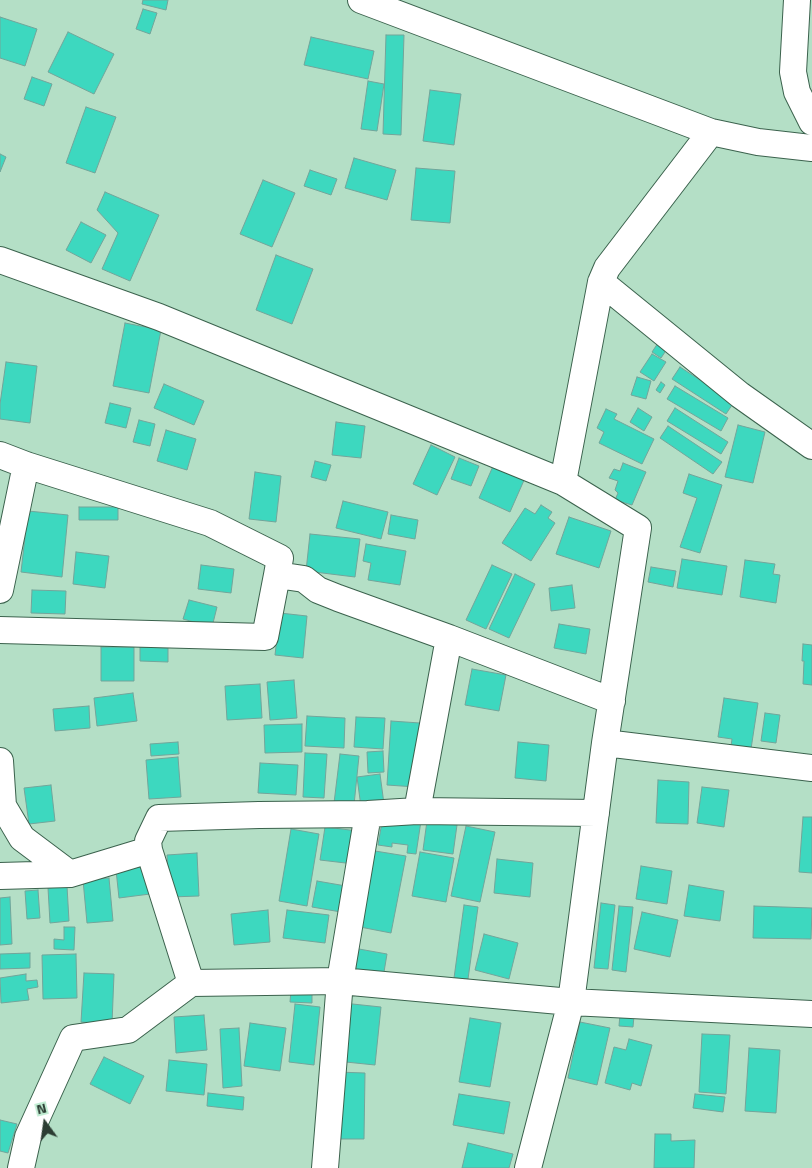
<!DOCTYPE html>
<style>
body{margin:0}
#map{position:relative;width:812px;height:1168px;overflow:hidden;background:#b4dfc6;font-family:"Titillium Web",sans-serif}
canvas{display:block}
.north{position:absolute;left:20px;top:1098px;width:50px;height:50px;-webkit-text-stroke:4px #c1edd3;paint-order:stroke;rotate:346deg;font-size:14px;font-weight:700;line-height:20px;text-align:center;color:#2c3d33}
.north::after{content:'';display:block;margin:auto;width:18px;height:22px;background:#2c3d33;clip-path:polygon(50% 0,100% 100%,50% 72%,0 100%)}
</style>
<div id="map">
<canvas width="812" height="1168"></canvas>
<div class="north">N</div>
</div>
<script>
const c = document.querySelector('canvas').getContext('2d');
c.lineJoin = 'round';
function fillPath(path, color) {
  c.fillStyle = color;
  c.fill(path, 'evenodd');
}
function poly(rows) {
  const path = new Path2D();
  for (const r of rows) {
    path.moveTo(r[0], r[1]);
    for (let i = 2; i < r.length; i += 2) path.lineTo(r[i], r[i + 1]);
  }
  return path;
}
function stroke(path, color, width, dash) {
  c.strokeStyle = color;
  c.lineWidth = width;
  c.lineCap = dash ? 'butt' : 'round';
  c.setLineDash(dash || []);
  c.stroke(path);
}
const building = poly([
 [143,0,168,0,166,10,142,4,143,0],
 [143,9,157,13,150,34,136,29,143,9],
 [0,17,37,29,25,66,0,58,0,17],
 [68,32,114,54,94,94,48,72,68,32],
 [386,35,404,35,401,135,383,134,386,35],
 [311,37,374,51,368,79,304,65,311,37],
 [32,77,52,84,44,106,24,99,32,77],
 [368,81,384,84,377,131,361,129,368,81],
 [430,90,461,94,454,145,423,141,430,90],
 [86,107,116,117,95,173,66,163,86,107],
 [0,154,6,157,0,172,0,154],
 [354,158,396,170,387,200,345,188,354,158],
 [416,168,455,171,450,223,411,220,416,168],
 [310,170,337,179,331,195,304,186,310,170],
 [263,180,295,193,272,247,240,234,263,180],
 [105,192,159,215,130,281,102,269,118,233,97,210,105,192],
 [81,222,106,235,91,263,66,250,81,222],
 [276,255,313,269,292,324,256,310,276,255],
 [125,323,161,330,149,393,113,386,125,323],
 [660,340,669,346,661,358,652,352,660,340],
 [652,354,666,362,654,381,640,372,652,354],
 [6,362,37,366,30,423,0,419,0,404,6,362],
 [680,367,734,402,726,414,672,379,680,367],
 [637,377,651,381,646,399,631,395,637,377],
 [661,382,665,385,660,393,656,390,661,382],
 [164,384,204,401,194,425,154,408,164,384],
 [675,386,728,418,721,431,667,399,675,386],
 [110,403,131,408,126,428,105,423,110,403],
 [638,408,652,417,644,431,630,422,638,408],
 [675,408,728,442,721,454,667,421,675,408],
 [606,409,617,414,614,419,654,439,642,464,599,443,604,432,597,428,606,409],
 [139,420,155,424,150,446,133,442,139,420],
 [336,422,365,426,361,458,332,455,336,422],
 [738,425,765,432,753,483,725,477,738,425],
 [668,426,722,462,713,474,660,438,668,426],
 [166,430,196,439,187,470,157,461,166,430],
 [431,445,455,457,437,495,413,484,431,445],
 [459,458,479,466,471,486,451,479,459,458],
 [315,461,331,465,326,481,311,477,315,461],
 [623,463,646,472,632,505,615,500,618,493,615,490,618,481,609,478,614,469,620,471,623,463],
 [494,464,525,478,510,512,479,498,494,464],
 [255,472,281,476,276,522,249,519,255,472],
 [689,474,722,485,700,553,680,547,697,498,683,493,689,474],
 [343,501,388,512,381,539,336,528,343,501],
 [541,505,552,512,548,518,555,523,531,561,502,543,525,508,535,514,541,505],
 [79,507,118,507,118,520,79,520,79,507],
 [28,511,68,515,62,577,21,572,28,511],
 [391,515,418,520,415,539,388,534,391,515],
 [569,517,611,531,599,568,556,554,569,517],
 [310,534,360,539,355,577,306,571,310,534],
 [366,544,406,551,400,585,368,580,371,563,363,561,366,544],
 [76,552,109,556,105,588,73,584,76,552],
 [682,559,727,566,722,595,677,588,682,559],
 [745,560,775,564,773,574,780,575,776,603,740,597,745,560],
 [201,565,234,569,231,593,198,589,201,565],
 [492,565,512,574,486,629,466,620,492,565],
 [651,567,676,571,673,587,648,582,651,567],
 [515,574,535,584,509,638,489,629,515,574],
 [572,585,575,608,551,611,549,588,572,585],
 [32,590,66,591,65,614,31,613,32,590],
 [189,600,217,607,212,627,183,619,189,600],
 [280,613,307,616,303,658,275,655,280,613],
 [559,624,590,629,586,654,554,648,559,624],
 [803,644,812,645,812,685,803,684,804,661,802,661,803,644],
 [101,647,134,647,134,681,101,681,101,647],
 [140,647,168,648,168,662,140,661,140,647],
 [472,669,506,675,499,711,465,705,472,669],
 [294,680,297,718,270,720,267,682,294,680],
 [260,684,262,718,227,720,225,686,260,684],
 [133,693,137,721,97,726,94,698,133,693],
 [724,698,758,703,751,749,731,746,732,739,718,737,724,698],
 [89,706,90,728,55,731,53,709,89,706],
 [765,713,780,715,776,743,761,741,765,713],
 [307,716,345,718,344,748,305,746,307,716],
 [356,717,385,718,383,749,354,747,356,717],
 [391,721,420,723,416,787,387,785,391,721],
 [302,724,302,752,265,753,264,725,302,724],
 [178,742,179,754,151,756,150,744,178,742],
 [518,742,549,745,546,781,515,778,518,742],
 [383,751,384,772,368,773,367,752,383,751],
 [305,753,327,754,324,798,303,797,305,753],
 [340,754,359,756,354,805,334,803,340,754],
 [178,757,181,797,149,799,146,760,178,757],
 [260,763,298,765,296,795,258,793,260,763],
 [380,774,384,804,361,807,357,777,380,774],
 [658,780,689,782,688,824,656,823,658,780],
 [51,785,55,821,29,824,24,788,51,785],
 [702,787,729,790,724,827,697,823,702,787],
 [383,816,421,821,416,854,407,853,408,845,392,843,392,847,378,845,383,816],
 [803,817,812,817,812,873,799,872,803,817],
 [427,821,457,825,453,854,423,850,427,821],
 [466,826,495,832,480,902,451,896,466,826],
 [325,827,358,831,354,864,320,860,325,827],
 [291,829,319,834,307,906,279,901,291,829],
 [375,851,406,856,391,933,360,927,375,851],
 [420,852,454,858,446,902,412,896,420,852],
 [197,853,199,896,170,897,167,855,197,853],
 [497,859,533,863,530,897,494,893,497,859],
 [147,866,150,894,119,898,116,870,147,866],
 [641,866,672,871,667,904,636,899,641,866],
 [109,878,113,921,87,923,83,880,109,878],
 [317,881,346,886,341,912,312,907,317,881],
 [689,885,724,891,720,921,684,916,689,885],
 [67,886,69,921,50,923,48,888,67,886],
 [38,890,40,918,27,919,25,891,38,890],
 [10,897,12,944,0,945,0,898,10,897],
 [601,903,615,905,608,969,594,968,601,903],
 [464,905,478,907,468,979,454,978,464,905],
 [619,906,633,907,626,972,612,970,619,906],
 [754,906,812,908,811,939,753,938,754,906],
 [268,910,270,942,234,945,231,914,268,910],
 [287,910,329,915,325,943,283,938,287,910],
 [642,912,678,920,670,957,634,949,642,912],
 [64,927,75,927,74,950,54,949,54,939,64,940,64,927],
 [484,934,518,943,509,979,475,970,484,934],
 [359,949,387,954,383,978,355,973,359,949],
 [30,953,30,968,0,969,0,954,30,953],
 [76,954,77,998,43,999,42,955,76,954],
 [84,973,114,974,112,1024,81,1022,84,973],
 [26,974,26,981,37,980,38,987,27,989,29,1000,1,1003,0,978,26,974],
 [291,990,312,991,312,1003,290,1002,291,990],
 [343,1003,381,1007,375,1065,336,1061,343,1003],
 [295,1004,320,1007,314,1065,289,1062,295,1004],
 [620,1014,634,1016,633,1027,619,1026,620,1014],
 [204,1015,207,1050,176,1053,174,1017,204,1015],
 [470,1018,501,1023,490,1087,459,1082,470,1018],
 [580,1022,610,1028,597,1085,568,1078,580,1022],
 [250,1023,286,1028,280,1071,244,1066,250,1023],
 [239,1028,242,1086,223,1088,220,1029,239,1028],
 [702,1034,730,1035,726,1094,699,1092,702,1034],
 [629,1039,652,1045,641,1086,632,1083,630,1090,605,1083,614,1047,626,1050,629,1039],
 [749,1048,780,1050,776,1113,745,1111,749,1048],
 [104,1057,144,1076,130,1104,90,1084,104,1057],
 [169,1060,207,1064,204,1095,166,1091,169,1060],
 [337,1072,365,1073,364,1139,335,1139,337,1072],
 [208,1093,244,1097,243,1110,207,1106,208,1093],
 [459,1094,510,1102,504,1134,453,1125,459,1094],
 [695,1094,725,1097,723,1112,693,1108,695,1094],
 [0,1120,17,1124,8,1153,0,1151,0,1120],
 [655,1134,671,1134,671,1141,695,1140,694,1168,654,1168,655,1134],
 [468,1143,513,1154,509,1168,462,1168,468,1143]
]);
fillPath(building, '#3dd8bf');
stroke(building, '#72a59a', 1);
const minor = poly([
 [361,0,711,132,758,142,812,148],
 [797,0,793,72,797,92,812,122],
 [0,260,159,317,563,482,638,528,605,743,812,768],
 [601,282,740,395,812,446],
 [0,455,26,465,210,523,280,558,277,575,304,579,318,590,338,598,449,638,612,701],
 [563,482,601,282,607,268,711,132],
 [0,590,26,465],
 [0,630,265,637,277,575],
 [0,761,3,806,22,838,70,874],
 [417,811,596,813],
 [149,850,148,841,159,818,259,815,368,814],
 [0,876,70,874,149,850,191,983],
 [21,1168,28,1137,73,1038,128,1030,191,983,340,981,571,1002,812,1014],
 [325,1168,340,981,368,814,417,811,449,638],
 [528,1168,571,1002,605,743]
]);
stroke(minor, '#3b624d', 28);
stroke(minor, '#fff', 26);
</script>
